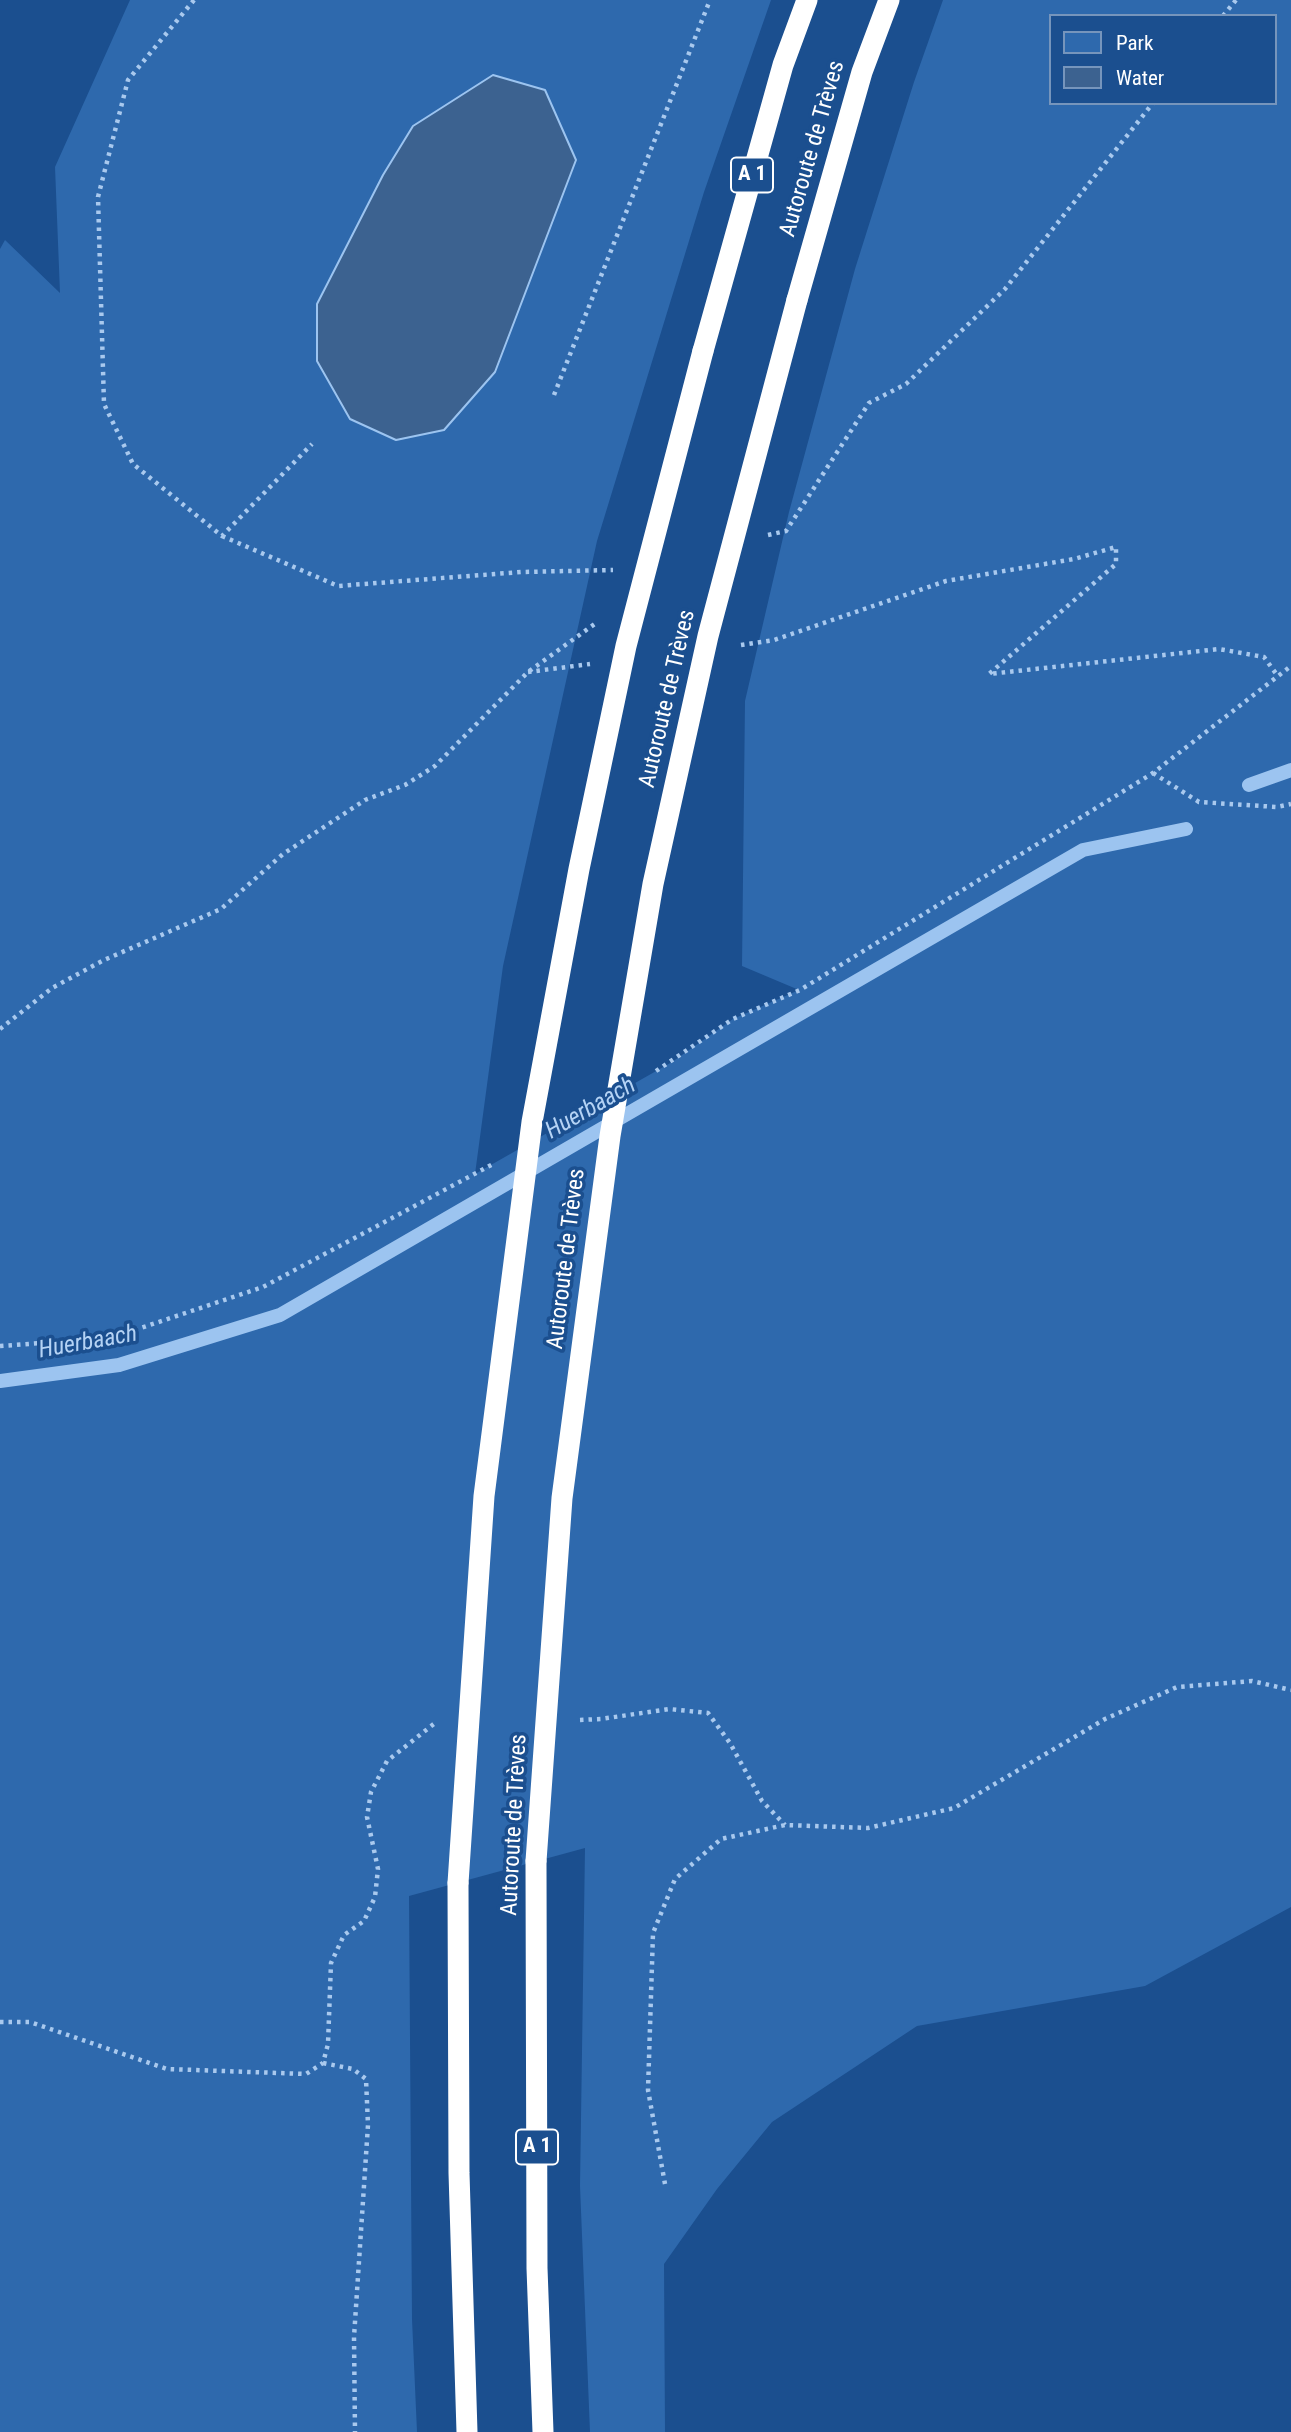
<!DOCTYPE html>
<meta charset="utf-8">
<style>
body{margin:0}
#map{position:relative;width:1291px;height:2432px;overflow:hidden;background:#1b4f8f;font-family:"Roboto Condensed",sans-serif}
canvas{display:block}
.legend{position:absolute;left:1049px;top:14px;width:228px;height:91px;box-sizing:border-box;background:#1b4f8f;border:2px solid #7695bc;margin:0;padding:9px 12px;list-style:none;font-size:21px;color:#fff}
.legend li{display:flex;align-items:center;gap:14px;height:35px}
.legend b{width:35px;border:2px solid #7695bc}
</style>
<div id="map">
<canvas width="1291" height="2432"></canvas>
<ul class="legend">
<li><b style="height:19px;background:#2e69ad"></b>Park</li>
<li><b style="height:19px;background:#3c6290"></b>Water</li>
</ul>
</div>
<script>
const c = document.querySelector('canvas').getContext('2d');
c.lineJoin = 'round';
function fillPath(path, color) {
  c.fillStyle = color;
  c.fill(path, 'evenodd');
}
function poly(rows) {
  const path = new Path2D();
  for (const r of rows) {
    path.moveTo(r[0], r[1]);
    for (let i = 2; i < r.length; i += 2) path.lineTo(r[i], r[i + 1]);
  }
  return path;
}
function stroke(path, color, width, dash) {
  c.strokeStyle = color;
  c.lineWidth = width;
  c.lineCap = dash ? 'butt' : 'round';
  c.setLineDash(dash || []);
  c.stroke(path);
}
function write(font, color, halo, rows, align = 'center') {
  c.font = font + ' "Roboto Condensed",sans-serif';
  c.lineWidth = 7;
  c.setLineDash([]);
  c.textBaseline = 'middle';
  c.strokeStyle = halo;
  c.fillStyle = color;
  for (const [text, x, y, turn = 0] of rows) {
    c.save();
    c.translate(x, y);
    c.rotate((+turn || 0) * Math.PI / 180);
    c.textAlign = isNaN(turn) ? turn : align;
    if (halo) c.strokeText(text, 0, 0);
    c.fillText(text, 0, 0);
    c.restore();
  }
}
fillPath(poly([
 [130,0,771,0,704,192,597,541,503,966,475,1174,672,1062,733,1019,799,990,742,966,745,701,789,512,855,269,914,82,943,0,1291,0,1291,1907,1145,1986,917,2026,772,2122,717,2189,664,2264,665,2432,590,2432,580,2186,585,1848,409,1896,412,2319,417,2432,0,2432,0,249,5,240,60,293,55,167],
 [1051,16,1275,16,1275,103,1051,103]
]), '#2e69ad');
const water = poly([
 [493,75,545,90,576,160,495,372,444,430,396,440,350,419,317,361,317,304,383,175,413,126,493,75]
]);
fillPath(water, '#3c6290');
stroke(water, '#9cc4f0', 2);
stroke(poly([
 [1249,785,1291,770],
 [0,1381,119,1365,280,1315,1083,850,1186,829]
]), '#9cc4f0', 14);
stroke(poly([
 [194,0,128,80,98,197,104,404,133,464,222,536,312,444],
 [1223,16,1236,0],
 [554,395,710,0],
 [768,535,786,531,869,403,906,384,1005,289,1153,103],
 [222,536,338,586,521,572,613,570],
 [741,645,774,640,946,581,1074,559,1116,547,1116,564,989,674,1219,649,1264,657,1277,675],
 [528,672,590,664],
 [1153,773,1199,802,1277,807,1291,804],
 [0,1029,52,988,104,960,221,909,283,854,365,800,405,785,435,766,528,672,596,623],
 [656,1071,733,1019,800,990,1153,773,1291,666],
 [0,1346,111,1338,263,1287,493,1164],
 [580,1720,601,1719,669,1709,708,1713,730,1743,762,1801,785,1825],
 [0,2022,30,2022,167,2069,306,2074,323,2063,328,2044,331,1963,344,1935,364,1921,375,1897,378,1869,367,1817,371,1792,387,1761,435,1723],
 [323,2063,353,2069,366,2079,368,2125,354,2337,355,2432],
 [665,2184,648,2090,653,1933,675,1879,721,1839,785,1825,868,1828,954,1808,1105,1719,1177,1687,1252,1681,1291,1690]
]), '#a9c9ee', 4.5, [3.5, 5]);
stroke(poly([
 [797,300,862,72,889,0],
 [703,351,783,65,807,0],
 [536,1861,537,2268,543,2432],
 [458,1883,459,2173,467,2432]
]), '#fff', 21);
stroke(poly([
 [536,1861,562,1498,610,1136,653,884,708,636,797,300],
 [458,1883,484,1496,532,1122,579,869,626,646,703,351]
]), '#fff', 21);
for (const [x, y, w] of [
 [752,175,42],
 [537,2147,42]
]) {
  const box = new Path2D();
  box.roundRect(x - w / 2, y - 17.5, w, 35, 5);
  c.fillStyle = '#1b4f8f';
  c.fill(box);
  stroke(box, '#fff', 2);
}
write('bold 21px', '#fff', null, [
 ["A 1",752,175],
 ["A 1",537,2147]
]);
write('23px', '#fff', '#1b4f8f', [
 ["Autoroute de Trèves",813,149,-74],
 ["Autoroute de Trèves",668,699,-77],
 ["Autoroute de Trèves",567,1259,-83],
 ["Autoroute de Trèves",515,1825,-87]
]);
write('italic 24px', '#b5d3f5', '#1b4f8f', [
 ["Huerbaach",591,1109,-30],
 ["Huerbaach",88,1343,-10]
]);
</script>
